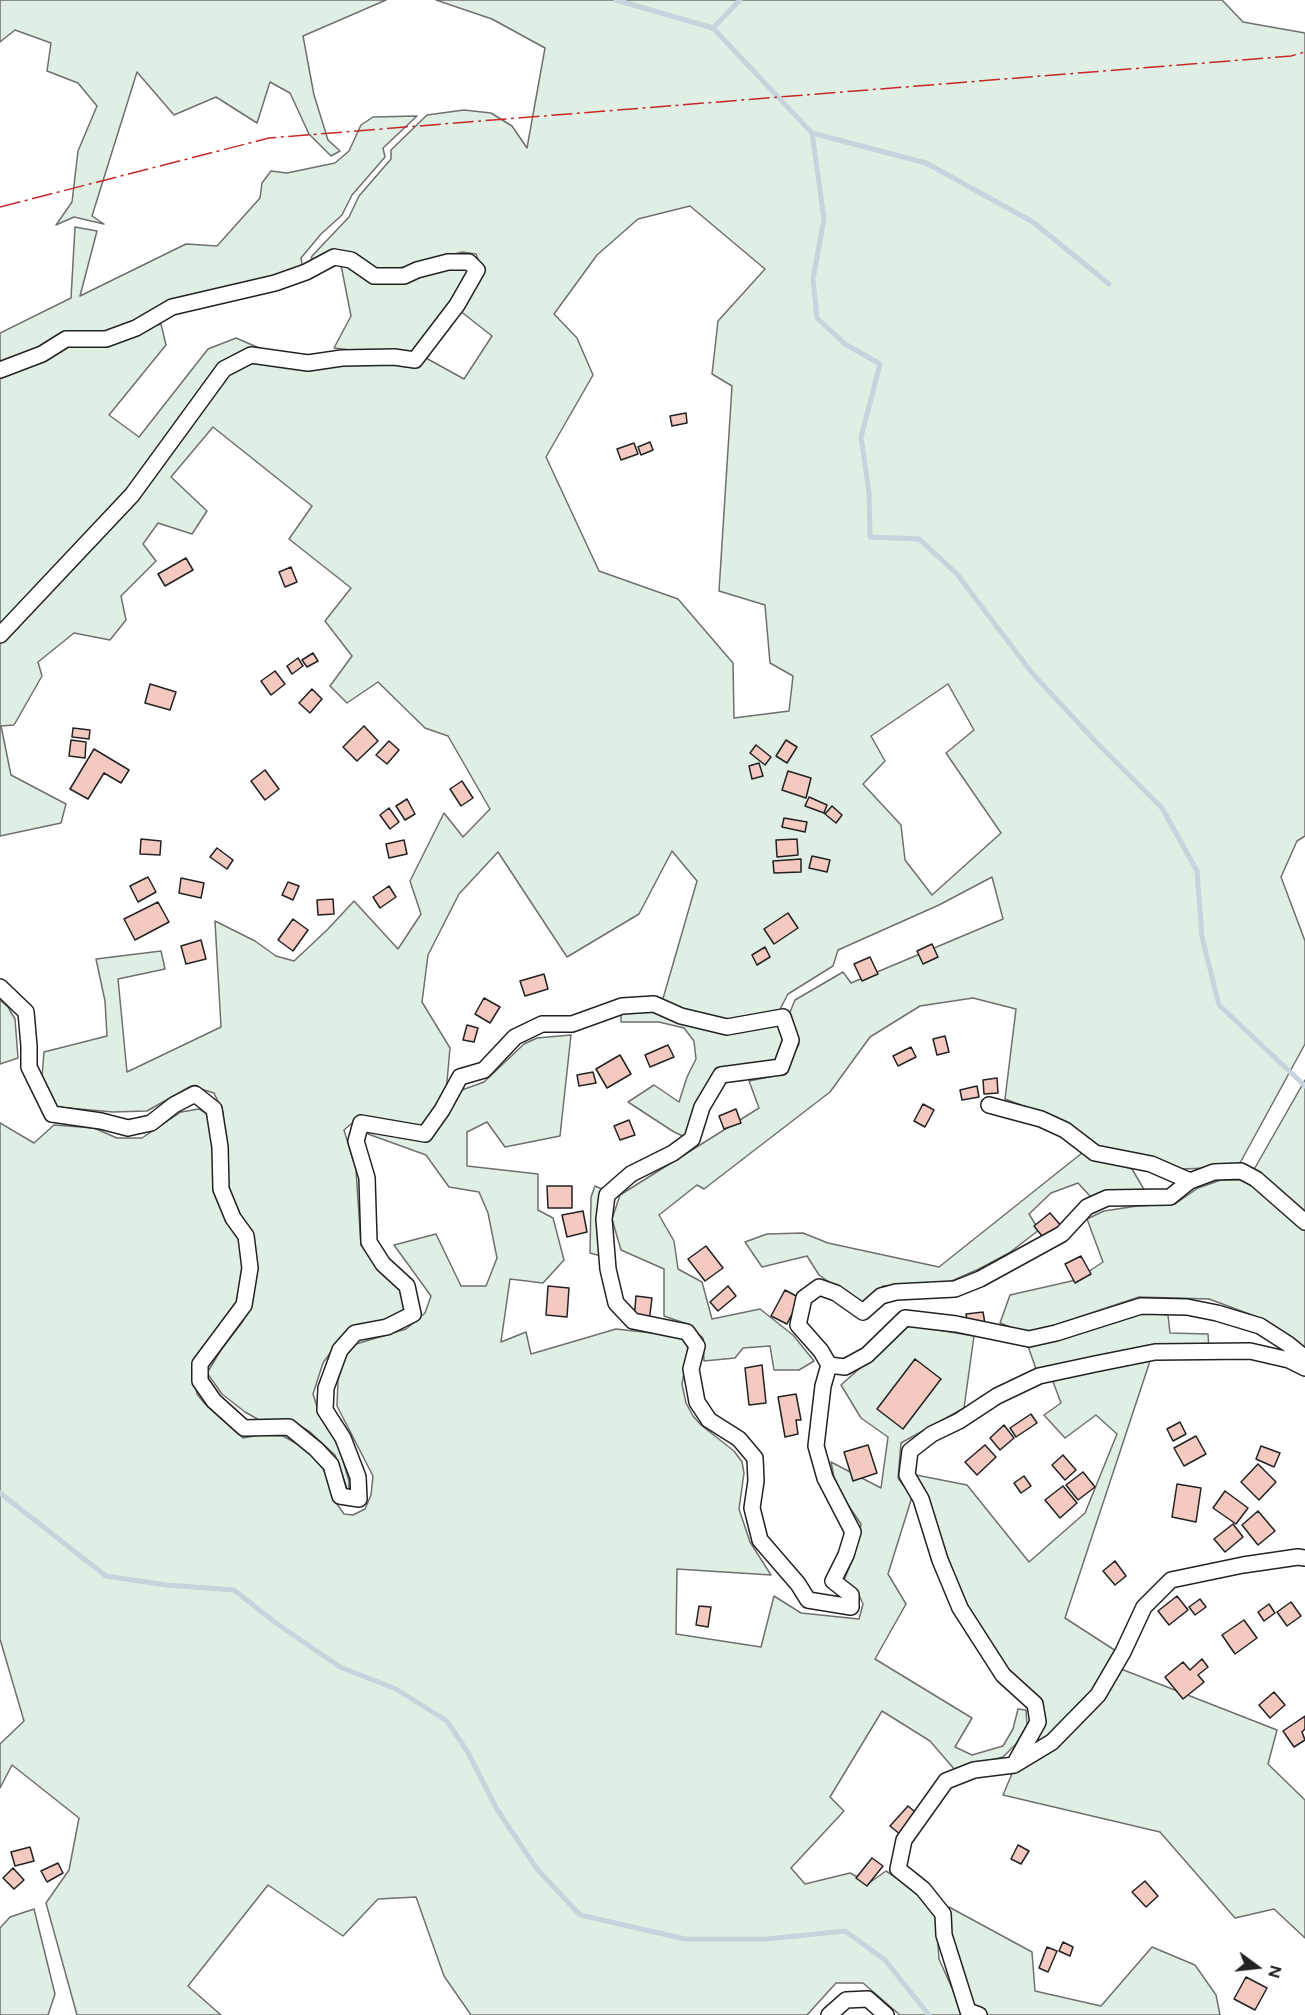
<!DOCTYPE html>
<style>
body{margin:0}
#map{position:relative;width:1305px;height:2015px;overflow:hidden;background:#fff;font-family:Figtree,sans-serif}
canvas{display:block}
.north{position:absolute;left:1227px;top:1937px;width:60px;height:60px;-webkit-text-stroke:4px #fff;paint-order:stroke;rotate:105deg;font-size:16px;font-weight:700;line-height:24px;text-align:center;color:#222}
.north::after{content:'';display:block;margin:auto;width:21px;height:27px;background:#222;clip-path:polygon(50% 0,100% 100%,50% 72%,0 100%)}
</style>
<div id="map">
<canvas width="1305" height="2015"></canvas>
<div class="north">N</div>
</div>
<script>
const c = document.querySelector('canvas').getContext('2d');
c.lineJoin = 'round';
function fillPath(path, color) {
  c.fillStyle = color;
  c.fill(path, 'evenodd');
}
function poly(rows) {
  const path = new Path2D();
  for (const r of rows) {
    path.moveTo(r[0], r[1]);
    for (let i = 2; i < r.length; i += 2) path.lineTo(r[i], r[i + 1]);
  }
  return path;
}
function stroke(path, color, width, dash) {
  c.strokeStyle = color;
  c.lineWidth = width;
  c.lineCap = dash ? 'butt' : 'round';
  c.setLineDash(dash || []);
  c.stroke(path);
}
const green = poly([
 [0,0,386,0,303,36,314,95,328,140,340,151,331,156,309,134,290,93,270,82,257,123,216,97,174,115,137,72,92,216,104,224,74,217,56,225,72,202,78,151,97,106,78,83,47,71,51,43,15,30,0,42,0,0],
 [436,0,1222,0,1243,22,1305,33,1305,836,1297,841,1281,877,1305,941,1305,1044,1240,1163,1208,1168,1181,1169,1099,1146,1061,1120,1005,1099,1016,1009,973,998,920,1006,870,1037,830,1092,704,1189,697,1185,659,1215,674,1241,678,1269,702,1282,712,1319,760,1309,793,1335,814,1361,799,1370,774,1370,770,1346,743,1348,735,1358,704,1361,703,1338,687,1324,664,1316,664,1269,621,1250,612,1219,620,1195,759,1108,749,1081,783,1074,799,1044,790,1012,795,1000,843,972,851,983,1003,919,992,877,939,905,838,950,833,966,788,994,778,1013,724,1023,662,1002,697,881,672,851,639,914,567,957,498,852,459,894,428,955,422,1002,450,1048,446,1093,422,1128,358,1118,344,1130,356,1170,361,1245,382,1270,404,1292,405,1311,338,1342,323,1363,313,1394,319,1413,335,1434,349,1481,349,1494,335,1455,310,1432,289,1419,261,1421,245,1412,222,1394,207,1373,221,1350,243,1321,250,1306,237,1212,229,1188,223,1112,214,1093,191,1086,147,1111,113,1112,57,1107,42,1077,44,1052,107,1036,105,1001,96,959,161,951,165,969,118,979,127,1072,221,1027,215,921,255,941,276,956,294,961,328,929,354,901,398,949,421,914,410,881,444,813,463,837,490,809,448,736,425,728,378,682,347,703,330,686,352,656,325,621,351,588,289,539,312,506,213,427,171,477,207,511,192,534,158,523,143,544,156,561,121,596,126,620,110,640,74,633,38,662,42,676,14,725,1,726,11,775,66,804,61,823,0,836,0,642,88,552,138,496,229,371,258,362,324,366,393,362,415,365,426,358,464,379,492,336,459,310,483,272,476,254,462,252,406,267,374,270,350,255,310,265,312,256,349,217,359,196,391,159,391,150,427,115,464,110,491,113,512,126,527,148,545,48,492,19,436,0],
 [690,206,765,269,718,321,712,374,732,386,719,591,765,605,770,663,793,676,789,711,734,718,733,663,678,599,599,571,546,457,593,375,577,338,554,314,597,255,638,219,690,206],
 [948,684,974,730,946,753,1001,833,932,895,905,860,901,825,863,784,885,761,871,736,948,684],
 [417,116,383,148,385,157,352,195,342,215,321,234,301,258,303,271,105,337,65,336,0,368,0,333,71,298,75,227,97,231,80,296,186,244,217,246,260,198,262,183,271,171,287,173,335,163,349,151,361,125,373,117,417,116],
 [341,265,351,266,372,280,465,266,470,272,446,310,411,356,391,355,334,348,351,316,341,265],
 [161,324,166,345,109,415,139,437,208,349,236,338,271,353,245,354,127,493,0,627,0,373,69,342,138,330,161,324],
 [0,1000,8,1007,15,1019,18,1058,0,1064,0,1000],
 [621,1010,652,1010,755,1028,782,1025,787,1041,777,1063,715,1073,685,1137,674,1132,628,1102,654,1085,679,1102,687,1077,696,1059,694,1041,684,1028,659,1022,621,1022,621,1010],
 [571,1035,560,1136,505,1147,487,1122,467,1132,467,1166,538,1174,538,1210,553,1218,564,1260,543,1283,510,1279,501,1342,526,1332,531,1354,616,1329,680,1336,688,1342,687,1357,682,1384,686,1403,693,1416,701,1425,734,1451,742,1462,744,1473,739,1509,750,1542,771,1575,677,1569,676,1634,761,1647,774,1596,801,1613,859,1619,863,1604,859,1595,844,1580,854,1556,861,1524,846,1502,834,1477,831,1462,881,1488,888,1437,861,1418,841,1385,908,1325,974,1336,964,1408,901,1443,898,1478,912,1497,888,1574,906,1604,875,1659,972,1718,955,1747,972,1755,1003,1746,1013,1729,1018,1709,1026,1710,1027,1725,1016,1744,1003,1757,955,1770,930,1741,882,1711,830,1797,844,1811,791,1868,805,1884,850,1873,869,1883,886,1871,900,1880,919,1896,936,1918,939,1959,960,2006,961,2015,900,2015,863,1983,836,1983,807,2015,471,2015,444,1976,416,1897,378,1899,343,1936,268,1885,188,1986,221,2015,77,2015,46,1903,69,1870,79,1818,12,1765,0,1788,0,1744,24,1721,0,1639,0,1123,34,1143,54,1125,94,1128,117,1138,142,1138,181,1112,199,1109,211,1117,242,1244,246,1268,240,1296,232,1315,200,1351,193,1371,197,1394,205,1404,243,1438,260,1435,283,1436,299,1445,321,1463,337,1504,344,1514,353,1515,365,1509,371,1495,373,1476,337,1406,338,1380,346,1355,356,1344,406,1329,425,1313,431,1296,394,1245,436,1234,461,1286,486,1286,497,1258,488,1213,479,1192,449,1187,426,1155,368,1134,373,1130,427,1141,447,1114,459,1091,484,1082,524,1044,537,1038,571,1035],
 [1305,1080,1305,1350,1260,1318,1209,1299,1139,1297,1028,1334,1000,1323,1010,1295,1076,1280,1103,1262,1087,1219,1104,1211,1137,1206,1175,1204,1198,1188,1221,1180,1248,1180,1305,1080],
 [1082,1153,1132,1169,1145,1191,1090,1196,1078,1183,1051,1193,1029,1214,1039,1230,1009,1253,979,1269,947,1283,883,1286,861,1304,819,1275,807,1256,762,1267,745,1242,767,1234,803,1233,828,1243,939,1267,1082,1153],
 [595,1186,604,1190,601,1256,590,1253,591,1197,595,1186],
 [1144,1311,1168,1315,1170,1333,1208,1334,1209,1349,1037,1372,1028,1346,1144,1311],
 [1151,1358,1065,1618,1116,1651,1091,1693,1048,1740,1024,1755,1043,1723,963,1606,911,1474,967,1485,1029,1562,1085,1513,1117,1434,1096,1415,1065,1438,1044,1415,1061,1403,1052,1379,1151,1358],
 [1121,1669,1277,1730,1268,1764,1305,1800,1305,1938,1274,1909,1235,1918,1160,1832,1003,1795,1014,1769,1121,1669],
 [949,1907,1032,1952,1035,1991,1101,2006,1152,1947,1195,1965,1216,1995,1220,2015,974,2015,951,1954,949,1907],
 [34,1909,55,1994,48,2015,0,2015,0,1928,10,1917,34,1909]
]);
fillPath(green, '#e0efe3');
stroke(green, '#6f6f6f', 1.5);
stroke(poly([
 [616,0,713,28,812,133,926,163,1033,222,1109,284],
 [713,28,740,0],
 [812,133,824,219,813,279,817,318,845,344,880,364,861,437,869,493,870,537,919,539,957,574,1032,673,1096,742,1162,808,1197,871,1202,937,1219,1005,1305,1086],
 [0,1493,106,1576,166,1585,234,1590,276,1623,340,1667,396,1689,447,1721,467,1751,498,1811,537,1869,580,1915,685,1939,767,1939,845,1931,885,1960,929,2015]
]), '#c7d3dd', 5);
const building = poly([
 [686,413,687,423,672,426,670,416,686,413],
 [650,442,653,450,641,455,638,447,650,442],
 [634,443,638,454,621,460,617,449,634,443],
 [186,558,193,570,165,586,158,574,186,558],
 [291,567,297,582,285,587,279,572,291,567],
 [313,653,318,661,307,667,302,660,313,653],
 [298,658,303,666,292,674,287,666,298,658],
 [275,671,285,684,271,695,261,681,275,671],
 [150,684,176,692,170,710,145,703,150,684],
 [312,689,322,699,310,713,299,703,312,689],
 [364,726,378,741,357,761,343,747,364,726],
 [73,728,90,730,89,739,72,737,73,728],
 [71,740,86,742,85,758,69,756,71,740],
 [786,740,797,747,787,763,776,756,786,740],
 [389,741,399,750,387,764,376,755,389,741],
 [756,745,771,757,765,765,750,753,756,745],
 [94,749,129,770,121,783,104,773,88,799,70,789,94,749],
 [759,763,763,776,752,779,749,766,759,763],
 [265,770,279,789,265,800,251,781,265,770],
 [788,771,811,778,806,798,782,790,788,771],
 [462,781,473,798,461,806,450,789,462,781],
 [809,797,827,805,824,813,805,806,809,797],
 [407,799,415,814,405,820,396,806,407,799],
 [832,806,842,815,836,823,825,814,832,806],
 [389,808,399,822,390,829,380,815,389,808],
 [784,818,807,822,805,832,782,827,784,818],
 [141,839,161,841,160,855,140,854,141,839],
 [797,839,798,855,777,857,776,840,797,839],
 [404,840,407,854,389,858,386,844,404,840],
 [217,848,233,860,227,869,210,857,217,848],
 [812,856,830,860,827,872,809,868,812,856],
 [801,859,801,872,774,873,773,861,801,859],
 [148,877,156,892,138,902,130,886,148,877],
 [181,878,204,883,201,898,179,893,181,878],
 [288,882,299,886,293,900,282,895,288,882],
 [389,886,396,897,380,908,373,897,389,886],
 [333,899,334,914,318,915,317,900,333,899],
 [158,902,169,922,135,940,124,919,158,902],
 [788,913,798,928,774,944,764,929,788,913],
 [293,919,308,930,293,951,278,940,293,919],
 [201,940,206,959,186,964,181,946,201,940],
 [932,944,938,957,923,964,917,951,932,944],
 [765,947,770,957,757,965,752,955,765,947],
 [870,957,878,974,862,981,854,964,870,957],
 [544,974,548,989,525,996,520,981,544,974],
 [484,998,500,1007,490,1023,475,1014,484,998],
 [467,1025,478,1028,474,1042,463,1040,467,1025],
 [945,1036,949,1052,937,1055,933,1039,945,1036],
 [668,1045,674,1057,650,1067,645,1055,668,1045],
 [911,1047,916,1057,898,1066,893,1056,911,1047],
 [620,1055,631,1074,607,1088,596,1069,620,1055],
 [593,1072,596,1083,579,1086,577,1075,593,1072],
 [997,1078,998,1093,984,1094,983,1080,997,1078],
 [977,1086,979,1097,962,1100,960,1090,977,1086],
 [923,1104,934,1110,925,1127,914,1121,923,1104],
 [736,1109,741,1123,724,1129,719,1116,736,1109],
 [629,1120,635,1135,620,1140,614,1126,629,1120],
 [547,1186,572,1186,572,1208,548,1208,547,1186],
 [583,1211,587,1232,567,1237,562,1215,583,1211],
 [1050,1213,1063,1228,1046,1241,1034,1226,1050,1213],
 [706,1246,723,1268,705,1281,688,1259,706,1246],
 [1081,1256,1091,1274,1075,1283,1065,1264,1081,1256],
 [548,1286,569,1288,567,1317,546,1315,548,1286],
 [728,1286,736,1296,718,1311,710,1302,728,1286],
 [785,1290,800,1298,787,1324,771,1316,785,1290],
 [636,1296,652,1298,649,1322,634,1320,636,1296],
 [983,1312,986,1329,969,1331,966,1314,983,1312],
 [915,1359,941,1379,903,1429,877,1409,915,1359],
 [762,1365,766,1403,749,1405,745,1368,762,1365],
 [796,1394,801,1420,796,1420,798,1434,785,1437,778,1397,796,1394],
 [1031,1414,1037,1423,1016,1437,1010,1428,1031,1414],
 [1180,1422,1186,1434,1173,1441,1167,1429,1180,1422],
 [1004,1425,1014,1438,1000,1450,990,1438,1004,1425],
 [1196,1436,1206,1454,1184,1466,1174,1448,1196,1436],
 [868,1445,877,1473,853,1481,844,1452,868,1445],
 [985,1445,996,1457,977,1475,965,1462,985,1445],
 [1261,1446,1280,1453,1274,1467,1256,1459,1261,1446],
 [1063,1455,1076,1470,1065,1480,1052,1465,1063,1455],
 [1258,1464,1276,1482,1259,1500,1241,1482,1258,1464],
 [1083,1472,1095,1487,1078,1500,1066,1485,1083,1472],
 [1024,1476,1031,1486,1021,1493,1014,1483,1024,1476],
 [1177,1484,1201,1488,1196,1522,1172,1517,1177,1484],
 [1063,1486,1077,1503,1060,1518,1045,1500,1063,1486],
 [1225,1491,1248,1508,1236,1524,1213,1508,1225,1491],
 [1258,1511,1275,1531,1258,1545,1242,1525,1258,1511],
 [1233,1524,1243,1537,1225,1552,1214,1539,1233,1524],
 [1115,1561,1126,1576,1115,1585,1103,1571,1115,1561],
 [1177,1596,1188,1610,1169,1625,1158,1611,1177,1596],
 [1200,1599,1206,1607,1195,1615,1189,1607,1200,1599],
 [1291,1602,1301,1616,1287,1626,1277,1612,1291,1602],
 [1269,1604,1275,1613,1264,1621,1258,1612,1269,1604],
 [699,1606,711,1607,708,1627,696,1625,699,1606],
 [1244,1620,1257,1638,1235,1654,1222,1635,1244,1620],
 [1202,1659,1208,1667,1198,1675,1204,1682,1183,1699,1165,1677,1183,1662,1190,1670,1202,1659],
 [1274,1692,1285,1705,1270,1718,1259,1705,1274,1692],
 [1305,1716,1305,1729,1302,1732,1305,1740,1294,1747,1283,1731,1305,1716],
 [908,1806,919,1815,901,1835,890,1826,908,1806],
 [1018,1845,1029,1851,1021,1864,1011,1859,1018,1845],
 [30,1847,34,1861,15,1866,11,1852,30,1847],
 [872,1858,883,1866,867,1886,856,1878,872,1858],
 [58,1863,63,1873,47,1882,41,1871,58,1863],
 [13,1868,24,1880,14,1889,3,1878,13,1868],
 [1145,1881,1158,1896,1146,1907,1132,1892,1145,1881],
 [1063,1942,1073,1947,1070,1956,1059,1951,1063,1942],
 [1047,1947,1057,1951,1048,1972,1039,1968,1047,1947],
 [1246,1977,1267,1988,1255,2010,1234,1999,1246,1977]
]);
fillPath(building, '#f3c9c0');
stroke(building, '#222', 1.5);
const street = poly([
 [0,370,42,354,66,339,106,339,136,328,172,307,275,283,306,272,334,257,351,260,374,276,404,276,417,270,448,262,469,262,477,270,457,305,415,360,394,357,342,358,308,363,251,355,224,369,132,495,0,635],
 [0,987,26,1012,29,1046,29,1067,52,1114,101,1121,128,1128,151,1123,174,1105,195,1094,214,1109,220,1147,221,1189,233,1218,246,1236,250,1268,244,1305,200,1364,200,1381,214,1401,244,1428,289,1427,316,1449,331,1465,340,1496,359,1499,358,1477,343,1438,325,1410,326,1388,340,1350,355,1333,387,1327,413,1314,407,1286,383,1264,369,1242,367,1178,356,1141,361,1123,425,1134,442,1110,460,1077,484,1070,515,1037,542,1024,572,1024,622,1006,654,1004,681,1016,727,1027,783,1017,791,1040,781,1067,721,1075,702,1107,692,1139,673,1153,631,1174,607,1195,604,1219,608,1269,616,1303,633,1321,687,1332,697,1346,691,1369,697,1402,709,1420,739,1439,755,1458,756,1481,752,1508,760,1540,798,1584,808,1600,851,1607,851,1595,833,1581,846,1555,853,1532,825,1478,816,1446,823,1386,829,1365,821,1351,798,1325,804,1298,819,1287,836,1293,863,1312,881,1296,896,1292,955,1289,980,1279,1062,1234,1087,1207,1107,1198,1170,1197,1190,1181,1214,1172,1241,1171,1256,1179,1305,1222],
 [989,1105,1041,1119,1065,1130,1095,1153,1151,1164,1190,1181],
 [829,1365,845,1367,867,1355,905,1318,956,1324,1029,1339,1056,1333,1141,1306,1187,1307,1217,1313,1260,1326,1288,1344,1305,1358],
 [1014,1765,1038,1722,1035,1704,1003,1675,960,1608,940,1560,921,1499,907,1475,910,1451,932,1434,959,1421,997,1396,1039,1376,1095,1364,1155,1352,1250,1351,1289,1360,1305,1368],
 [829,2015,846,2000,868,1999,886,2015],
 [979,2015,968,2011,944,1935,943,1914,923,1889,898,1869,904,1840,946,1781,974,1770,1014,1765,1052,1742,1098,1695,1123,1652,1144,1607,1171,1580,1243,1565,1298,1557,1305,1558]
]);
stroke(street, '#222', 18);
stroke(street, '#fff', 15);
stroke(poly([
 [0,207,269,138,1291,56,1305,52]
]), '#c62828', 1.5, [21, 4.5, 3, 4.5]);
</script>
